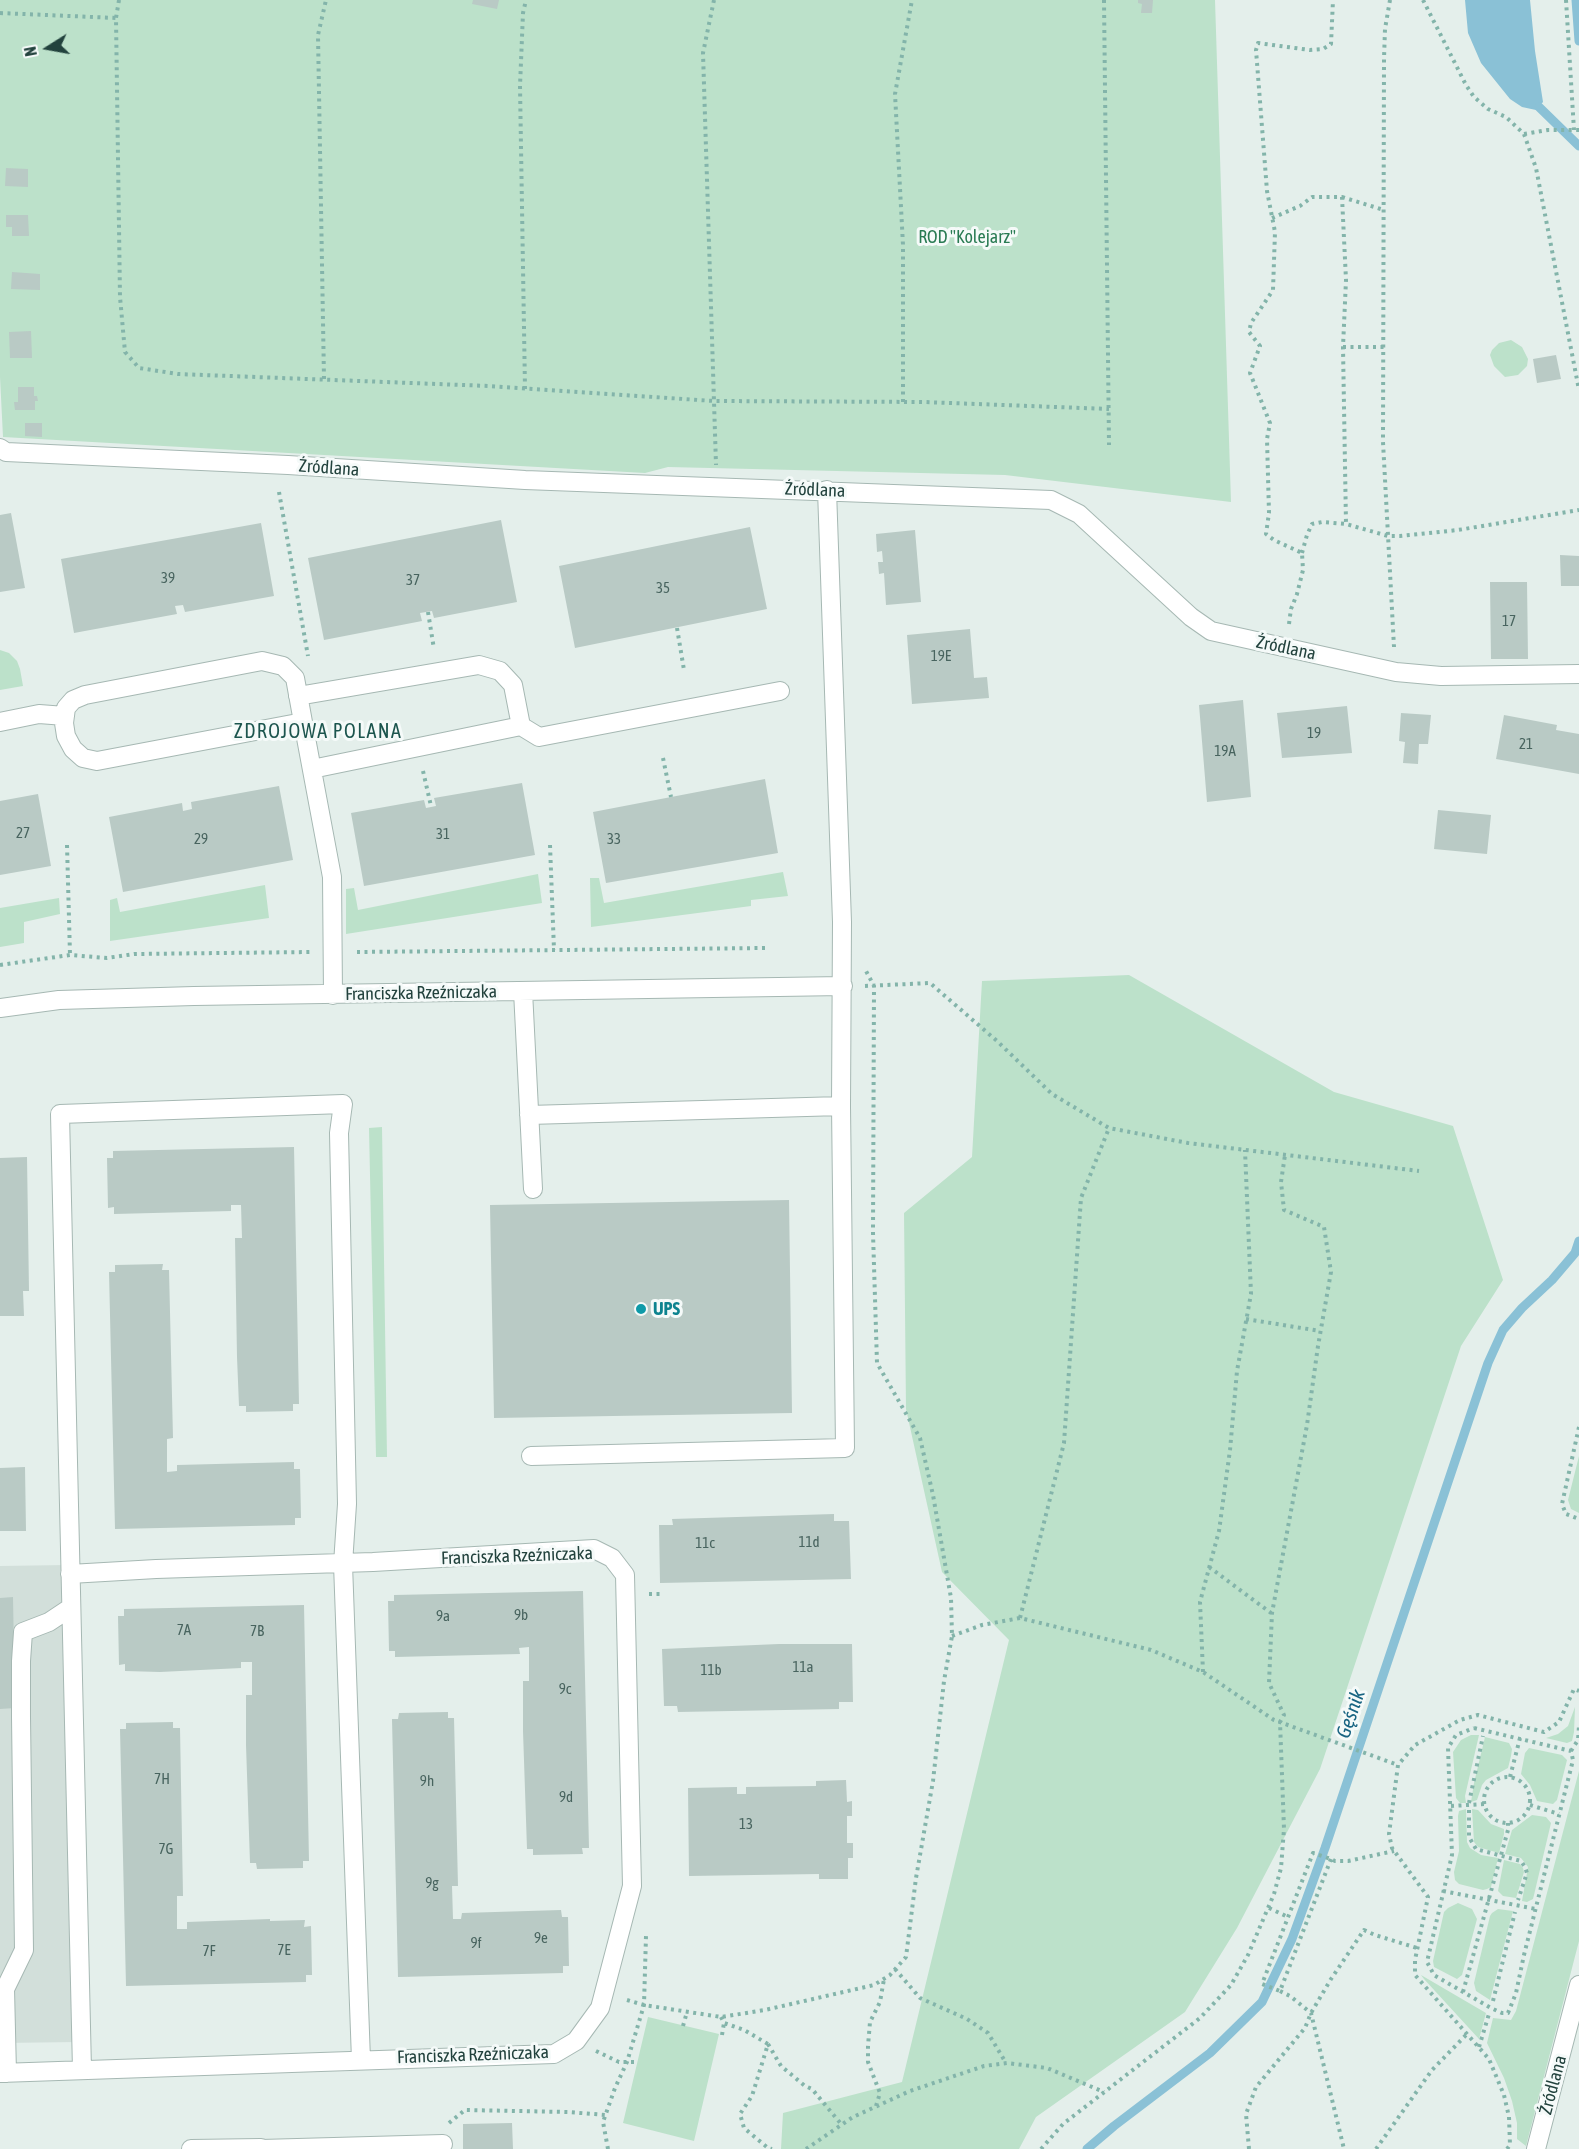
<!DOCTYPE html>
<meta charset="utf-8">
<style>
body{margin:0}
#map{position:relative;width:1579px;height:2149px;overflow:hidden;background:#e4efeb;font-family:"Asap Condensed",sans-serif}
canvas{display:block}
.north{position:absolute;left:18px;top:18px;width:60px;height:60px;-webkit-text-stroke:4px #f5faf9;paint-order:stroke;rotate:259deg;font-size:16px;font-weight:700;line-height:24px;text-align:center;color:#22423d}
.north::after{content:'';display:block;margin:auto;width:21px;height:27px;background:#22423d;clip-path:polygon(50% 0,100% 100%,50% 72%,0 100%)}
</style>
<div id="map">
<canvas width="1579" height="2149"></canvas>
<div class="north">N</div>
</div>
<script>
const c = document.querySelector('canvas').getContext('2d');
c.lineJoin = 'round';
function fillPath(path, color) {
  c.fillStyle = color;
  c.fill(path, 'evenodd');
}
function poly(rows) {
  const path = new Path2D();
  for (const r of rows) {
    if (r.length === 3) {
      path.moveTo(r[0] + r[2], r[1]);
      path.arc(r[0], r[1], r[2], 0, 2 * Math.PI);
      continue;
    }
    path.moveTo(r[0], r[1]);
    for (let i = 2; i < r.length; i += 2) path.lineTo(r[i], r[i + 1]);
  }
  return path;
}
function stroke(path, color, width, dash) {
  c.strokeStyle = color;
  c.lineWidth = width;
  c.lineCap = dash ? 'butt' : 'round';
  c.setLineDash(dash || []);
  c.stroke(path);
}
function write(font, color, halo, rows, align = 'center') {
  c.font = font + ' "Asap Condensed",sans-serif';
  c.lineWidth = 6;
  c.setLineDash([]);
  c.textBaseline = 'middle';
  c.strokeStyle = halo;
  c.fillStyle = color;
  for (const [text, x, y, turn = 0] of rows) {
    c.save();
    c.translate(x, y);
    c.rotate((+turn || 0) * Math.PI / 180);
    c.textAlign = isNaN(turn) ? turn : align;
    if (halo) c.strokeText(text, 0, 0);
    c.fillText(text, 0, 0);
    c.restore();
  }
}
fillPath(poly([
 [67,1565,78,2042,0,2043,0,1566]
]), '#d2dfda');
fillPath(poly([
 [0,0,1215,0,1231,502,1005,475,668,467,645,473,3,437,0,377],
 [1511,340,1522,347,1528,359,1527,366,1518,375,1505,377,1494,366,1490,355,1492,350,1499,343],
 [0,650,9,653,17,661,20,669,23,686,0,690],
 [783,872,788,896,751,900,751,906,591,927,590,878,599,878,604,903],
 [538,874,542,903,346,934,346,889,354,888,358,910],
 [265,885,269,918,110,941,110,900,117,898,120,912],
 [59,898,60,914,24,922,24,943,0,947,0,908],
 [1129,975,1334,1092,1453,1126,1503,1280,1461,1346,1320,1769,1237,1928,1185,2012,1036,2117,1019,2149,781,2149,783,2113,902,2082,1009,1640,942,1572,906,1409,904,1213,972,1157,982,981],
 [382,1127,387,1457,376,1457,369,1128],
 [1579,1456,1579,1513,1571,1509,1568,1500],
 [1575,1707,1574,1732,1572,1741,1567,1743,1546,1738,1558,1734,1568,1726],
 [1471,1735,1479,1735,1465,1796,1466,1803,1460,1803,1456,1798,1453,1752,1461,1740],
 [1485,1737,1509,1743,1512,1749,1511,1756,1508,1768,1486,1780,1482,1785,1477,1800,1471,1802,1474,1783],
 [1529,1748,1562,1755,1567,1760,1557,1800,1553,1804,1537,1801,1530,1785,1521,1774,1525,1753],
 [1579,1771,1579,1941,1526,2146,1517,2139,1517,2123,1512,2101,1504,2078,1487,2043,1493,2018,1511,2020,1516,2011],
 [1466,1809,1467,1842,1470,1848,1481,1855,1498,1858,1491,1887,1487,1889,1483,1890,1459,1884,1455,1880,1454,1872,1459,1851,1458,1816,1459,1811],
 [1472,1809,1478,1810,1491,1824,1504,1829,1504,1834,1499,1853,1478,1847,1474,1842],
 [1532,1815,1546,1817,1551,1823,1534,1895,1533,1899,1527,1902,1522,1901,1528,1867,1521,1858,1505,1854,1512,1830],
 [1504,1860,1520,1864,1523,1868,1524,1872,1516,1898,1503,1896,1498,1891],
 [1458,1903,1472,1909,1477,1919,1462,1975,1457,1979,1434,1967,1433,1961,1444,1912,1448,1908],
 [1498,1909,1513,1911,1490,2000,1476,1991,1474,1983,1490,1916,1492,1913],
 [1421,1975,1486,2013,1479,2039,1424,1979],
 [648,2017,719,2034,694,2141,623,2123]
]), '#bce1ca');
fillPath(poly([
 [1465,0,1530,0,1535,51,1543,102,1536,110,1522,107,1510,99,1481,63,1468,33]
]), '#8ac1d6');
stroke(poly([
 [1576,0,1579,41],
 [1539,107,1579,146],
 [1087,2149,1114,2126,1210,2053,1262,2002,1292,1939,1325,1848,1488,1363,1503,1330,1522,1308,1552,1280,1575,1253,1579,1241]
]), '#8ac1d6', 9);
fillPath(poly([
 [473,0,499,0,497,9,472,4],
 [1138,0,1153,0,1152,13,1141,13,1142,4,1138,3],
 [6,168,28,169,28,187,5,186],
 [6,215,28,215,29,236,12,236,12,227,6,227],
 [12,272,40,274,40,290,11,289],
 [31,331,32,358,10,358,9,332],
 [1556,355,1561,379,1537,383,1533,359],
 [18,387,34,387,34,396,37,396,38,401,35,401,35,410,15,410,14,402,18,402],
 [25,423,42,423,42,437,25,436],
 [11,513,25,588,0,592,0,515],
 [501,520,517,602,434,618,432,611,420,613,422,621,324,640,308,558],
 [261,523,274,596,185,612,183,605,175,606,177,614,74,633,61,559],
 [750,527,767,609,575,648,559,566],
 [915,530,921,602,886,605,884,573,879,574,878,562,883,562,882,551,877,552,876,534],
 [1560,555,1579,556,1579,586,1561,586],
 [1490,582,1527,582,1528,659,1491,659],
 [970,629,974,678,987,677,989,698,912,704,907,635],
 [1243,700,1251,797,1207,802,1199,705],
 [1347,706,1352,753,1282,758,1277,713],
 [1401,713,1431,715,1428,744,1419,744,1418,764,1403,763,1405,742,1399,741],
 [1504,715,1557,725,1556,730,1579,734,1579,774,1496,759],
 [765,779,778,853,606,883,593,812],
 [522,783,535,855,364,886,351,813,424,800,426,808,436,806,434,798],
 [279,786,293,860,123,892,109,817,182,803,183,811,192,809,191,802],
 [38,794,51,866,0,875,0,801],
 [1438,810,1491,815,1487,854,1434,849],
 [294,1147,299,1404,293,1404,293,1411,246,1412,246,1406,239,1406,237,1357,235,1238,242,1238,241,1205,231,1205,231,1211,114,1214,114,1207,108,1208,107,1158,113,1158,113,1151],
 [27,1157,29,1291,23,1291,24,1316,0,1316,0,1158],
 [789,1200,792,1413,494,1418,490,1205],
 [163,1264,162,1270,169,1270,173,1438,167,1439,167,1472,177,1471,177,1465,294,1462,294,1469,300,1469,301,1518,295,1518,295,1525,115,1529,109,1272,115,1272,115,1265],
 [25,1467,26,1531,0,1531,0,1468],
 [834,1514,834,1521,849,1521,851,1579,660,1583,659,1525,673,1525,672,1519],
 [583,1591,589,1848,582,1848,583,1854,533,1855,533,1849,527,1849,523,1731,523,1681,529,1681,529,1647,519,1648,520,1654,395,1657,395,1651,389,1651,388,1601,394,1601,394,1595],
 [13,1597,15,1708,0,1709,0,1598],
 [304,1605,309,1861,303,1861,303,1868,257,1869,256,1863,250,1863,246,1745,246,1695,252,1695,252,1662,241,1662,241,1668,160,1672,125,1671,125,1664,119,1665,118,1616,124,1616,124,1609],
 [779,1644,852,1644,853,1702,839,1702,839,1709,678,1712,677,1706,664,1706,662,1649],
 [448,1712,448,1718,454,1718,458,1886,452,1886,453,1919,461,1919,462,1913,561,1910,562,1917,568,1917,569,1966,563,1966,563,1973,398,1977,392,1719,398,1719,399,1713],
 [173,1722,173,1728,180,1728,183,1896,177,1896,177,1929,187,1929,187,1922,270,1919,270,1921,305,1920,304,1927,311,1926,312,1975,306,1975,306,1982,126,1986,120,1729,126,1729,126,1723],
 [846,1780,847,1802,852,1801,852,1816,847,1816,847,1843,853,1843,853,1858,848,1858,848,1879,819,1879,819,1874,689,1876,688,1788,737,1787,737,1794,746,1794,746,1787,816,1786,816,1781],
 [512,2123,513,2149,463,2149,463,2124]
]), '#b9cac5');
const minor = poly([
 [0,448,6,452,288,465,525,480,1051,500,1079,514,1191,617,1211,631,1396,672,1441,676,1579,674],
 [298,696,479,665,500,671,513,685,521,726,312,769],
 [0,722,39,714,65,716],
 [303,722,97,761,83,758,73,749,66,736,64,723,66,708,73,700,85,695,262,661,283,666,295,678,303,722,332,877,333,995],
 [521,726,539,737,780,691],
 [523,991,533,1189],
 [0,1008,59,1000,194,996,843,986],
 [529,1115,841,1106],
 [531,1456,845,1448,841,1106,842,922,827,490],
 [82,2070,60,1114,343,1104,339,1133,347,1504,343,1564,361,2060],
 [0,2073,554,2054,576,2041,600,2008,632,1886,625,1575,612,1558,594,1549,373,1562,156,1569,70,1574],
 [7,2073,5,1989,24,1950,21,1717,21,1661,23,1632,49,1622,70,1608],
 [191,2149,261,2148],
 [261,2149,443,2144],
 [1536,2149,1579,1985]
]);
stroke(minor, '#a6b8b3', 20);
stroke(poly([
 [119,0,116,18,120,297,125,352,139,368,178,374,489,386,714,401,924,402,1109,409],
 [714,0,703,53,716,465],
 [1104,0,1109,445],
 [1390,0,1385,29,1384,59,1383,442,1394,647],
 [1423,0,1466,85,1474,97,1488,109,1506,117,1524,134,1536,168,1579,390],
 [1566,0,1574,130],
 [0,13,116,18],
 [1524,134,1548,130,1579,130],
 [1342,197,1384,210],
 [1272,218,1300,206,1312,197,1342,197,1346,280,1343,347,1346,524],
 [1343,347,1384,347],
 [324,379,318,35,326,0],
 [525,389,520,86,523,13,526,0],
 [903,402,903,245,895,94,912,0],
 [279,492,308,656],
 [1302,553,1307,535,1312,524,1322,522,1346,524,1388,536,1400,536,1458,530,1579,510],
 [428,612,434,649],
 [1289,624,1291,609,1297,594,1303,570,1302,553,1274,540,1266,534,1269,513,1267,439,1270,423,1250,373,1260,346,1249,332,1251,323,1273,290,1275,232,1267,191,1256,50,1258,43,1310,50,1323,49,1331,44,1333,0],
 [677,628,684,670],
 [663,758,671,797],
 [423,771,431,806],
 [67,845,70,955],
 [550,845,554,950],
 [357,952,767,948],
 [0,965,70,955,107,958,134,954,310,952],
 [865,986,930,983,997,1041,1052,1094,1109,1128,1188,1143,1419,1171],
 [1246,1319,1320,1331],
 [1579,1427,1562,1504,1566,1514,1579,1519],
 [1209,1567,1271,1613],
 [649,1594,663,1594],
 [1020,1618,1064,1443,1081,1198,1109,1128],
 [952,1636,982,1625,1020,1618,1151,1650,1203,1672,1274,1720,1398,1765],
 [1203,1672,1200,1602,1219,1531,1230,1450,1237,1371,1251,1294,1245,1150],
 [1474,1728,1571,1751,1573,1760,1524,1955,1516,1993,1508,2013,1502,2013,1491,2008,1434,1975,1427,1962,1452,1855,1448,1748,1456,1735,1474,1728],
 [1571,1751,1578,1740,1579,1726],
 [1510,1777,1520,1738],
 [1507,1800,23],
 [1469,1803,1483,1736],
 [1530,1805,1559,1814],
 [1451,1806,1485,1804],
 [1469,1810,1469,1837,1476,1849,1521,1861,1525,1867,1527,1873,1518,1900],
 [1331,1859,1280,1991,1262,1984,1313,1853,1331,1859,1335,1861,1348,1861,1394,1851],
 [1443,1891,1536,1909],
 [1269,1908,1288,1917],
 [895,1969,920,1998,967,2019,988,2033,1006,2063],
 [1280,1991,1290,1996,1311,2013,1344,2149],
 [1463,1992,1508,1830,1508,1823],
 [627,2000,644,2005,721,2017,765,2010,874,1985,890,1975,906,1957,916,1878,933,1781,944,1681,952,1636,951,1598,933,1495,920,1438,877,1363,873,1233,874,986,866,971],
 [1493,2001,1515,1912],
 [721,2017,724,2023,744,2030,768,2044,752,2096,740,2114,744,2128,768,2148,772,2149],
 [683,2026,687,2012],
 [722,2035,724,2023],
 [768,2044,781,2066,805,2086,812,2089,842,2125],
 [1479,2047,1489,2014],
 [596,2051,619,2062,637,2062],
 [876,2106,880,2093,868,2062,868,2046,870,2022,880,2002,884,1979],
 [449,2123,465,2110,568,2112,606,2115],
 [608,2149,603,2122,615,2088,627,2062,644,2005,646,1936],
 [806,2149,853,2117,910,2091,984,2066,1007,2063,1047,2068,1104,2092],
 [1041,2149,1063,2124,1200,2018,1231,1985,1248,1955,1274,1894,1281,1868,1284,1829,1280,1722,1284,1715,1269,1683,1272,1613,1307,1425,1318,1346,1331,1272,1324,1227,1284,1210,1281,1182,1285,1155],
 [1249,2149,1246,2114,1256,2087,1305,2028,1311,2013,1331,1979,1364,1930,1375,1935,1417,1948],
 [1376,2149,1432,2070,1467,2034],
 [1507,2149,1510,2145,1509,2117,1504,2095,1489,2059,1415,1975,1415,1960,1428,1897,1392,1848,1389,1834,1398,1765,1415,1745,1460,1720,1478,1715,1544,1732,1559,1722,1574,1689,1579,1691]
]), '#83b4aa', 4, [3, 4.5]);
stroke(minor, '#fff', 18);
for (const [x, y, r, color] of [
 [641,1309,6,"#0f9aa8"]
]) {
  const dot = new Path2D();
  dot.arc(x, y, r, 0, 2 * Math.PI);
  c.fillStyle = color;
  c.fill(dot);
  stroke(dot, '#f5faf9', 2);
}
write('15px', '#48645f', null, [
 ["39",168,578],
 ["37",413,580],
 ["35",663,588],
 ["17",1509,621],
 ["19E",941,656],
 ["19",1314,733],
 ["21",1526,744],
 ["19A",1225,751],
 ["27",23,833],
 ["31",443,834],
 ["29",201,839],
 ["33",614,839],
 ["11d",809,1542],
 ["11c",705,1543],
 ["9b",521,1615],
 ["9a",443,1616],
 ["7A",184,1630],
 ["7B",257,1631],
 ["11a",803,1667],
 ["11b",711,1670],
 ["9c",565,1689],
 ["7H",162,1779],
 ["9h",427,1781],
 ["9d",566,1797],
 ["13",746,1824],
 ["7G",166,1849],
 ["9g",432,1883],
 ["9e",541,1938],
 ["9f",476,1943],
 ["7E",284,1950],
 ["7F",209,1951]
]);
write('18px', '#297b53', '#f5faf9', [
 ["ROD \"Kolejarz\"",967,237]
]);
write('18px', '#22423d', '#f5faf9', [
 ["Źródlana",329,468,4],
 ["Źródlana",815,490,2],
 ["Źródlana",1286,648,12],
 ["Franciszka Rzeźniczaka",421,993,-1],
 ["Franciszka Rzeźniczaka",517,1556,-2],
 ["Franciszka Rzeźniczaka",473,2055,-2],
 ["Źródlana",1553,2085,-75]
]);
write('bold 18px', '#0d838f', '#f5faf9', [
 ["UPS",653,1309]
], 'left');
c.letterSpacing = '1.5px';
write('20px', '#1c554e', '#f5faf9', [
 ["ZDROJOWA POLANA",318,732]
]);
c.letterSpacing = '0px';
write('italic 20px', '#186482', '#f5faf9', [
 ["Gęśnik",1351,1714,-71]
]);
</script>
